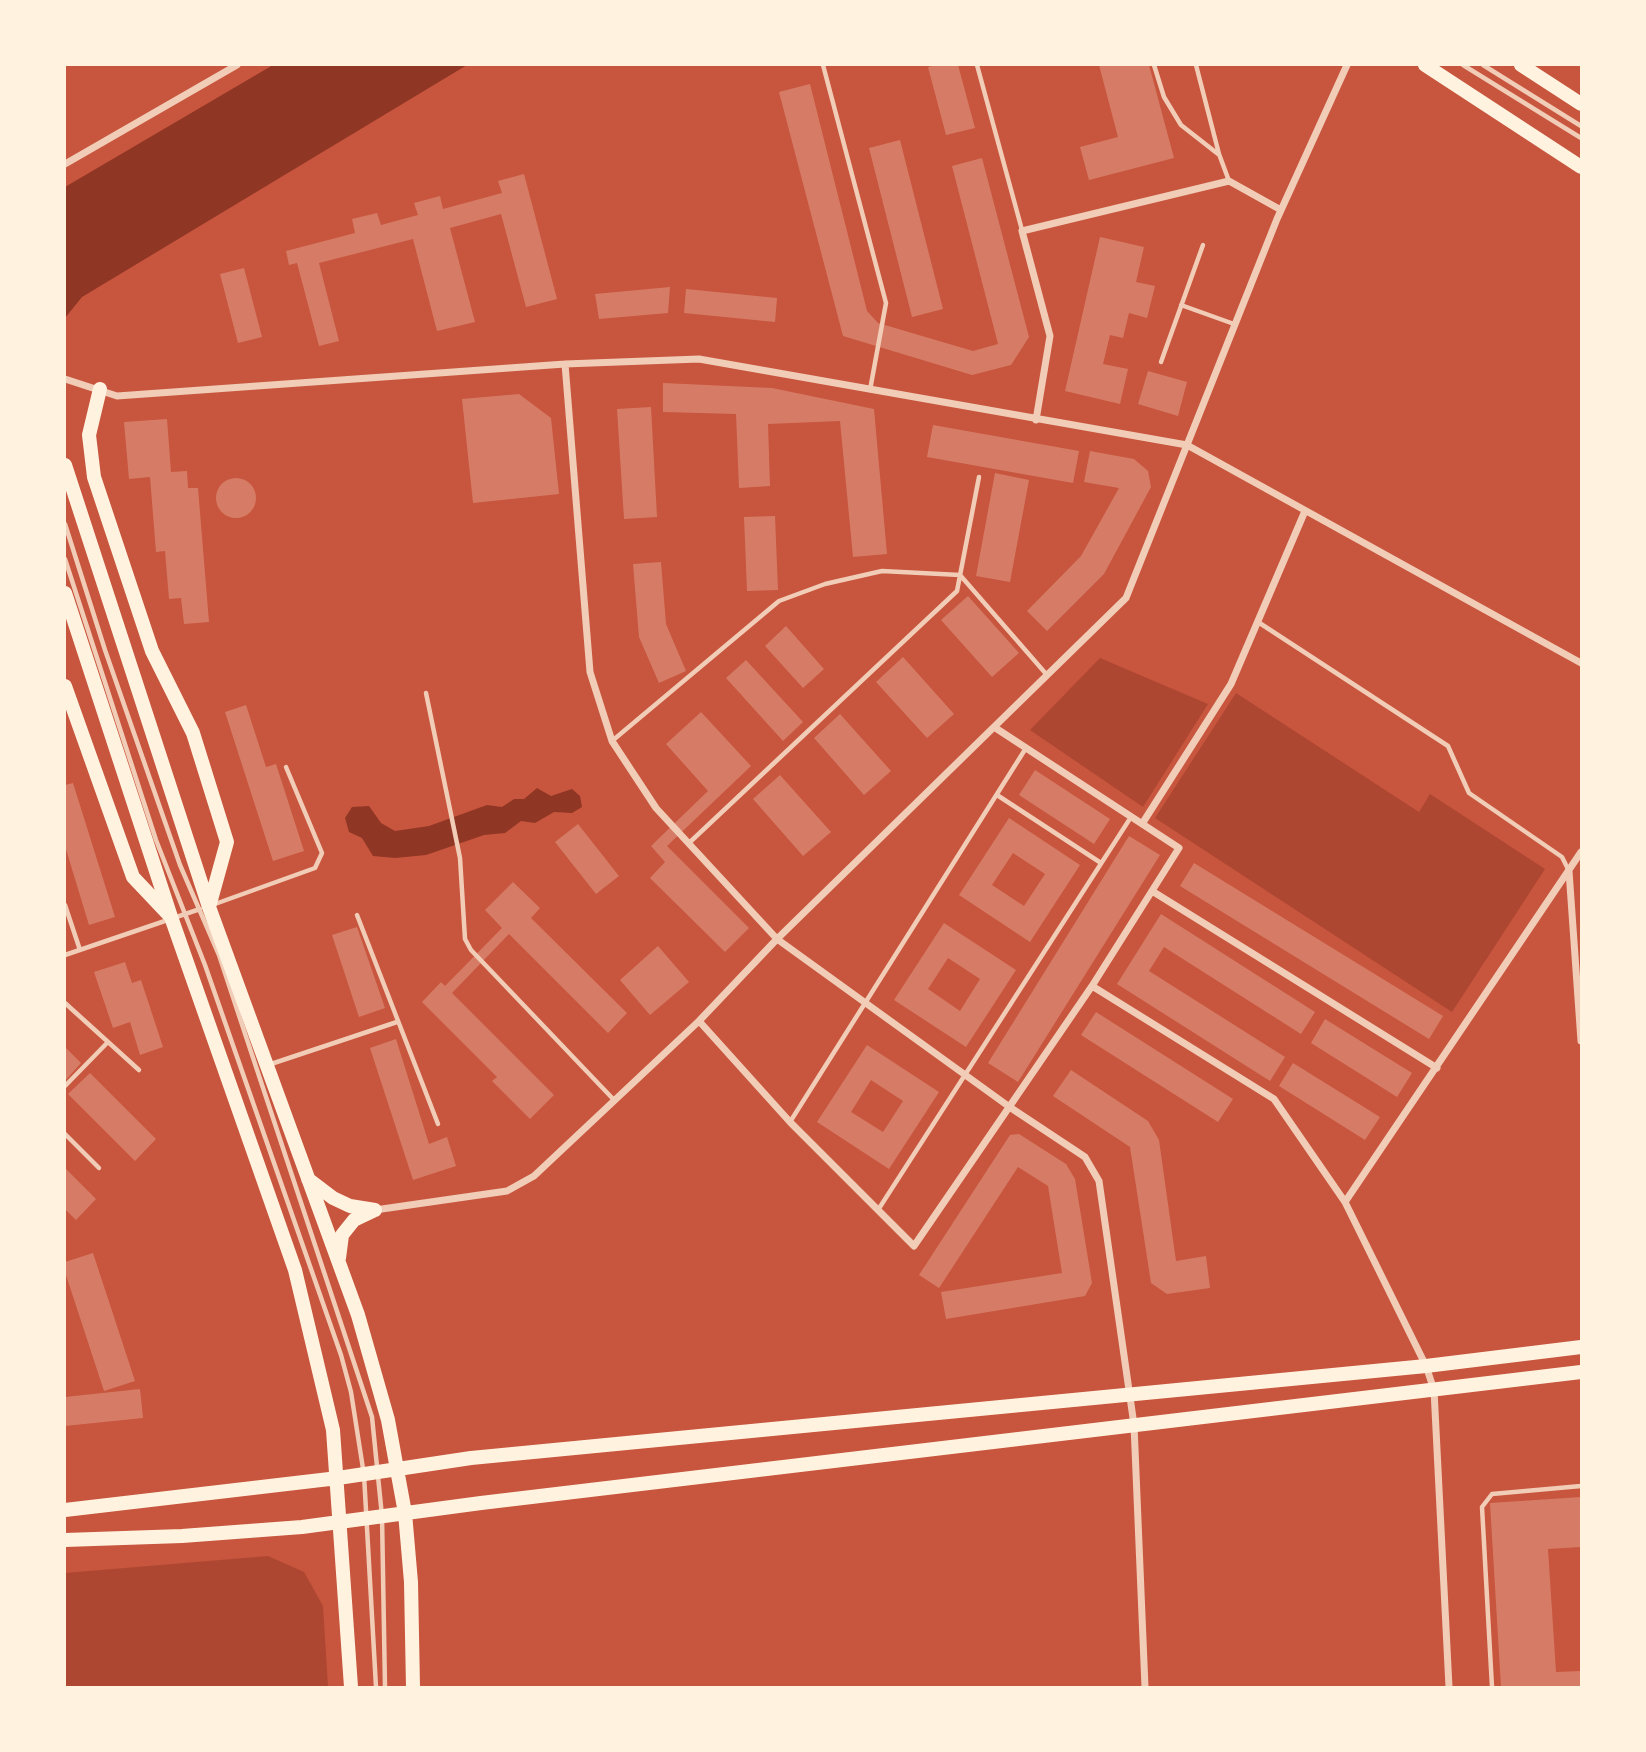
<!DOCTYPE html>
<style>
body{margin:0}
#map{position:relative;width:1646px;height:1752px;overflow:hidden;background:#c8553d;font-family:Overpass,sans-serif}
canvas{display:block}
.frame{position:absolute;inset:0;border:66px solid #fff3e0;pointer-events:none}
</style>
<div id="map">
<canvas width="1646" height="1752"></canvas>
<div class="frame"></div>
</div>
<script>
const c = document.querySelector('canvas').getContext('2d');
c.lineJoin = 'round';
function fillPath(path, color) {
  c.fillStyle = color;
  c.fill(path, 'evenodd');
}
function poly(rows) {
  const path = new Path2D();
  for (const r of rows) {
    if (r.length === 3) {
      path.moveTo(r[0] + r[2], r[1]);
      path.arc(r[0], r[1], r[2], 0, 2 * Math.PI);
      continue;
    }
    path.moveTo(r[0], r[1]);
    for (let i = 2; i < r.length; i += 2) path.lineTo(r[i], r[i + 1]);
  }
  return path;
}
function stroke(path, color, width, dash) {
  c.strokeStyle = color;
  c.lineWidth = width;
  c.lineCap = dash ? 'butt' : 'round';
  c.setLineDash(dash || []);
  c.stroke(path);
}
fillPath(poly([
 [1100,658,1208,704,1143,807,1030,730],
 [1236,693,1419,812,1430,794,1545,869,1452,1012,1155,818],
 [268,1556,304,1572,323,1606,328,1687,65,1687,65,1573]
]), '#ae4732');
fillPath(poly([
 [273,65,467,65,82,297,65,318,65,187],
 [537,788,551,796,572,789,580,796,582,807,572,813,554,812,535,823,521,821,505,833,484,835,426,855,395,858,373,856,362,838,349,832,345,818,352,807,369,806,381,823,395,831,429,826,487,805,502,807,514,799,524,799]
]), '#8f3625');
fillPath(poly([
 [937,65,958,65,975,128,946,135,928,67],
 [1099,65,1149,65,1174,158,1089,180,1080,147,1118,137],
 [810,84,867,311,878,323,973,351,998,344,952,166,982,158,1029,337,1011,365,972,375,843,336,779,92],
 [900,140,943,309,912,317,869,148],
 [524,174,557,299,526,307,501,214,450,228,475,322,437,331,413,239,319,263,339,341,319,346,297,263,289,265,286,251,355,233,352,219,377,213,381,225,418,215,414,203,440,196,443,209,502,193,498,181],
 [1100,237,1144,247,1136,282,1155,286,1147,318,1129,313,1123,338,1110,335,1103,364,1128,369,1120,404,1065,391],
 [244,268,262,337,238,343,220,274],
 [670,287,668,313,599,319,595,294],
 [686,289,777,298,775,322,684,313],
 [1148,371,1187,382,1178,416,1138,404],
 [663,383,772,388,874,409,887,554,853,557,840,421,768,424,770,486,739,488,736,414,663,412],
 [519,394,551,418,559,494,473,503,462,399],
 [651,407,657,517,624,519,617,409],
 [167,419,171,472,187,471,188,488,198,488,209,622,184,624,181,598,169,599,165,551,156,552,150,477,129,479,124,422],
 [933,425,1079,451,1073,483,927,457],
 [1090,451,1134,459,1148,471,1151,487,1104,574,1047,631,1027,611,1081,556,1119,488,1084,482],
 [995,473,1029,480,1010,582,976,576],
 [236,498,20],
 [775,516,778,590,747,591,744,517],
 [661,562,666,624,686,671,659,683,639,637,633,564],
 [968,596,1019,653,992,677,941,620],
 [786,626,824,669,803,688,765,646],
 [903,657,954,714,927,738,876,682],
 [746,660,803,722,783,741,726,678],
 [246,705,266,767,276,764,304,851,273,861,225,712],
 [701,712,751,766,667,846,749,928,725,952,650,878,665,862,651,846,708,791,666,744],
 [840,714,891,771,864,795,814,738],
 [1035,770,1110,819,1094,844,1019,795],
 [780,775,831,832,803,856,753,799],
 [73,783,115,917,89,925,65,846,65,785],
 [1009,818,1080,865,1030,942,959,895],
 [1013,853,1045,874,1024,906,992,885],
 [578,824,619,876,596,894,555,842],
 [1129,836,1160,855,1018,1082,988,1063],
 [1194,863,1443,1016,1429,1039,1180,886],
 [513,882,540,908,531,918,627,1013,608,1033,509,934,452,993,554,1095,530,1119,492,1081,497,1077,422,1002,441,982,445,986,502,928,485,910],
 [1161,914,1315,1012,1301,1034,1164,947,1149,971,1285,1057,1270,1081,1117,984],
 [944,923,1016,970,966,1047,894,1000],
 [948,958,980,979,960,1011,928,989],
 [357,927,385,1008,359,1017,332,935],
 [658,946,689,982,650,1015,620,980],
 [125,962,132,983,141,980,163,1047,140,1055,130,1022,113,1028,94,972],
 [1096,1012,1233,1099,1218,1122,1081,1035],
 [1325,1019,1412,1073,1397,1097,1311,1043],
 [396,1039,429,1144,447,1137,456,1166,413,1180,370,1048],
 [867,1045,939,1092,889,1169,817,1122],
 [871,1080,903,1101,883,1132,851,1112],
 [65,1047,81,1063,65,1081],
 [1293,1063,1380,1117,1365,1140,1279,1086],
 [1071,1070,1148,1121,1159,1140,1176,1261,1206,1256,1210,1288,1167,1294,1151,1283,1130,1147,1053,1096],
 [90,1073,156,1139,135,1161,68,1094],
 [1019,1134,1066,1164,1075,1179,1092,1283,1085,1296,946,1319,941,1292,1062,1273,1048,1186,1018,1167,939,1288,919,1275,1010,1135],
 [65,1168,96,1199,76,1220,65,1209],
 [93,1253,135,1381,104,1391,65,1272,65,1262],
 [140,1389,143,1418,65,1426,65,1397],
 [1581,1497,1581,1547,1548,1549,1556,1672,1581,1671,1581,1687,1501,1687,1490,1503]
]), '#d67c66');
stroke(poly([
 [823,65,886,303,870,390],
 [977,65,1022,230],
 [1154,65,1164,97,1181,125,1218,154],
 [1196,65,1219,154,1229,181],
 [1463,65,1581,138],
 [1483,65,1581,126],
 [1181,305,1234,324],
 [1161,362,1203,245],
 [65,524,105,650,180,865,219,955,372,1417,382,1516,385,1687],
 [65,559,156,840,205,965,341,1355,351,1392,364,1475,376,1687],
 [1258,622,1448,746,1469,793,1562,857,1569,871],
 [426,693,460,858,465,939,471,950,615,1101],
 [612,741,779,601,825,584,882,571,960,575,1047,675],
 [997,795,1101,863],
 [689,843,957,591,979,477],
 [215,904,315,868,322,853,286,767],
 [65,905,80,950],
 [357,915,438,1124],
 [65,955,200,909],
 [65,1003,139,1070],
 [271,1064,397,1022],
 [65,1086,108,1042],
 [790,1122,1026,748],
 [65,1134,99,1168],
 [878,1210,1131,817],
 [1492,1687,1482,1507,1492,1494,1581,1486]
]), '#f1ccb7', 4.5);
stroke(poly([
 [65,164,237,65],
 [565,364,590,672,612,741,656,808,777,939,1011,1108,1085,1157,1099,1181,1134,1425,1145,1687],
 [65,379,117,396,565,364,699,359,1187,445,1581,663],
 [1036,420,1050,336,1022,231,1229,181,1281,210],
 [1142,824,1231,684,1305,511],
 [1569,871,1581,1041],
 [1152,891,1437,1068],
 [1092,986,1274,1099,1345,1202],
 [699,1021,790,1122,914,1246,1092,986,1179,848,994,727],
 [375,1210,507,1191,534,1176,699,1021,777,939,1126,598,1277,219,1347,65],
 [1449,1687,1434,1390,1426,1366,1345,1202,1581,852]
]), '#f1ccb7', 7);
stroke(poly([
 [1425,65,1581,167],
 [1521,65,1581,104],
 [100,389,89,435,94,477,152,651,193,733,227,842,209,907],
 [65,465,209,907,358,1315,388,1420,405,1513,411,1582,413,1687],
 [65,593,171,917,295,1270,333,1430,351,1687],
 [65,686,133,877,168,914],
 [308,1179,333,1198,350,1206,375,1210],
 [339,1258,342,1235,354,1220,375,1210],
 [65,1510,338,1478,471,1458,1426,1366,1581,1347],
 [65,1540,182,1536,302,1527,481,1503,1581,1372]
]), '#fff3e0', 14);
</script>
